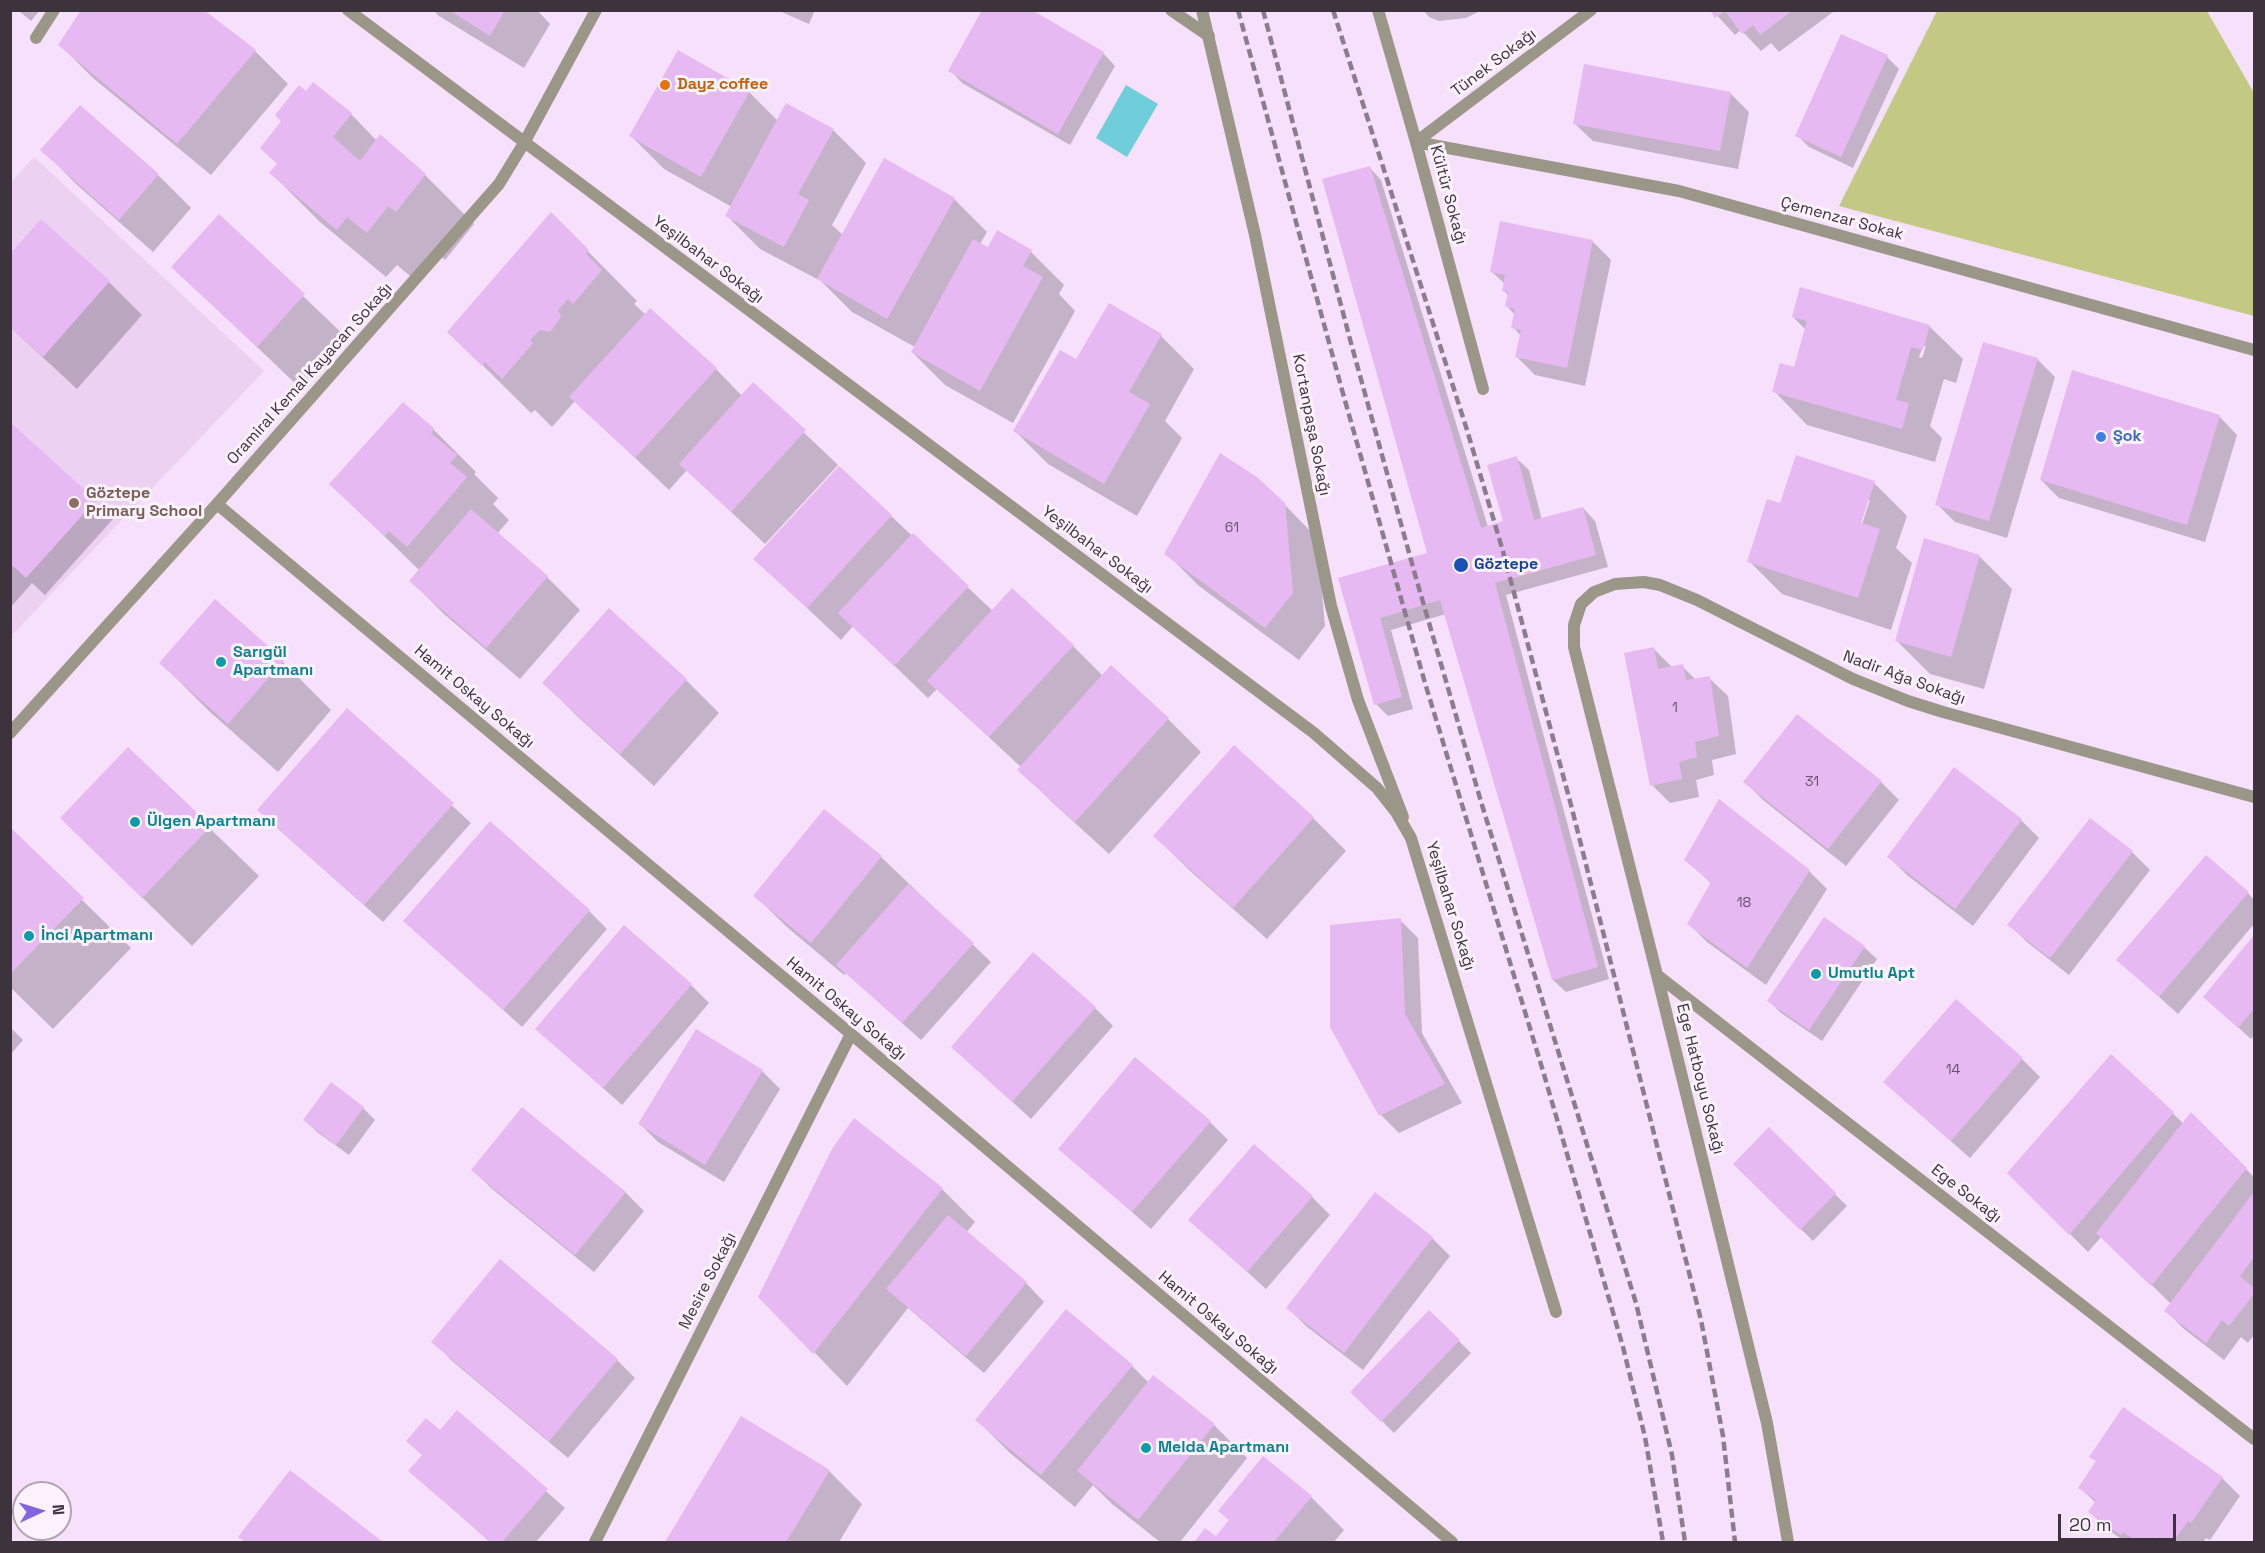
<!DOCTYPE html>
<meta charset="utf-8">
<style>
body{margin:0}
#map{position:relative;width:2265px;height:1553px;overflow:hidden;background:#f6e0fb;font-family:"Space Grotesk",sans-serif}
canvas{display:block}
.frame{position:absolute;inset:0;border:12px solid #3c333d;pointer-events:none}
.north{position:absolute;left:12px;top:1481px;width:60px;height:60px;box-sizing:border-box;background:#fbf2fd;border:2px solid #afa6b0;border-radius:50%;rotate:86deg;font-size:16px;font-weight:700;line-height:24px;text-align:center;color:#3c333d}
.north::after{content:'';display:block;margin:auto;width:21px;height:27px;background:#8464df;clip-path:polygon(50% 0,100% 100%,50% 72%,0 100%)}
.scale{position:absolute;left:2058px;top:1514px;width:118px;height:27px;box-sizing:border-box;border:3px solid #3c333d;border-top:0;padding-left:8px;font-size:18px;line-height:21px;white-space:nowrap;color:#3c333d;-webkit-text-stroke:4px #fbf2fd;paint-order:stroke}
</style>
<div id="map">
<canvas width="2265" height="1553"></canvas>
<div class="frame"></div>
<div class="north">N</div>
<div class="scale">20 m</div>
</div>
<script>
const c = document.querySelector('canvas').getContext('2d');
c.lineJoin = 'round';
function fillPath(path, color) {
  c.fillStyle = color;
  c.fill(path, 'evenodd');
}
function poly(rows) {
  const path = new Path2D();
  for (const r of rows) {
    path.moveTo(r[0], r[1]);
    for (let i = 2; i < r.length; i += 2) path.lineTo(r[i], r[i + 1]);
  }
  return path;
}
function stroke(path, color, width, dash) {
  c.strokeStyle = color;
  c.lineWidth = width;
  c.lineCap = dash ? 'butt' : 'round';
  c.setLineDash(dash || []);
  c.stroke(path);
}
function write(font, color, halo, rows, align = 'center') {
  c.font = font + ' "Space Grotesk",sans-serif';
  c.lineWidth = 6;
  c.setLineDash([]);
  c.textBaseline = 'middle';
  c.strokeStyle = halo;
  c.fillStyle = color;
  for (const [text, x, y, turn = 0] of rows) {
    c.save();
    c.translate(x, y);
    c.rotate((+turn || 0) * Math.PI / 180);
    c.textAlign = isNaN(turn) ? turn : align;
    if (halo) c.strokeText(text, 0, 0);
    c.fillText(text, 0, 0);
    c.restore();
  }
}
fillPath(poly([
 [34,157,264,371,11,636,11,182]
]), '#ecd1f2');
fillPath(poly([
 [1937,11,2207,11,2254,93,2254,316,1839,206]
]), '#c3c984');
fillPath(poly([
 [1126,85,1158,104,1127,157,1096,138]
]), '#6fced9');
fillPath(poly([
 [18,10,40,10,31,21],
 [433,10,537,10,550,24,524,68,439,16],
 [777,10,815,10,809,24],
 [1029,10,1103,53,1115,66,1070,145,962,83,950,70],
 [1423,10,1482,10,1466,18,1439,21,1429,17],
 [1712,10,1832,10,1833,12,1779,52,1771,43,1761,51,1741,30,1735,35],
 [60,45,255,51,288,84,211,175,93,78],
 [1887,57,1899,69,1853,168,1809,147,1797,135],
 [749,92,778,121,833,130,866,163,832,225,843,235,954,199,987,232,980,244,988,249,998,232,1031,252,1064,285,1059,294,1075,311,1013,423,945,385,912,352,915,347,852,312,818,278,817,279,760,249,727,216,732,207,664,169,631,136],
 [306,93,351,114,377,141,380,137,425,175,474,224,445,260,438,254,416,281,397,265,386,277,320,222,271,173,279,164],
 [1730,93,1749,112,1738,169,1593,141,1574,123],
 [80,107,158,175,191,208,153,252,75,183,43,150],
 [1369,167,1381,180,1488,527,1505,522,1516,458,1529,470,1542,520,1583,508,1595,521,1608,567,1506,595,1609,979,1566,992,1553,980,1446,614,1391,630,1413,709,1388,716,1376,704,1340,579,1429,554],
 [551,214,637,301,634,304,646,315,716,369,742,396,753,384,838,465,765,544,687,470,669,490,575,401,552,427,535,410,531,413,449,332],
 [219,216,347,338,300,388,173,267],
 [1502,223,1593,242,1611,260,1585,386,1535,375,1517,357,1521,336,1513,327,1515,315,1507,306,1509,296,1504,291,1505,284,1492,272],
 [109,282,142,315,77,389,10,327],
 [1109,305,1161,336,1194,369,1165,421,1182,438,1137,516,1048,464,1015,431,1077,361],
 [1793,317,1929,326,1963,359,1956,383,1944,379,1930,426,1942,438,1935,462,1807,425,1774,391,1795,369,1806,330],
 [1923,346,1926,346,1922,358,1919,357],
 [2037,359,2055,377,2007,538,1955,522,1937,504],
 [2219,416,2237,435,2205,542,2059,498,2041,480],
 [10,424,113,519,45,595,32,583,10,608],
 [433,429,476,472,474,474,498,498,493,504,509,520,497,534,547,577,580,610,520,679,444,614,411,581,420,571,331,484],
 [1874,483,1907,516,1896,548,1912,563,1891,630,1782,594,1749,561,1781,505],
 [1867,500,1870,500,1860,530,1857,530],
 [1284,504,1317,538,1325,626,1299,660,1199,586,1166,553],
 [891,516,993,611,1073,646,1103,676,1168,719,1201,752,1109,854,1052,802,1019,769,1021,767,937,689,928,698,853,626,841,640,755,559],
 [1979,556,2012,589,1984,689,1930,674,1897,641],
 [1654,649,1673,668,1682,666,1696,680,1709,678,1728,696,1736,754,1712,760,1714,775,1696,780,1699,797,1670,803,1652,785],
 [282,661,331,710,278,772,210,712,161,663],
 [686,680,719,713,654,786,577,716,544,683],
 [347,710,471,823,383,922,277,828],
 [1234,747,1313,818,1346,851,1267,939,1188,869,1155,836],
 [128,749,259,876,192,946,111,867],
 [1954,769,2021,820,2039,838,1973,926,1907,875,1889,857],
 [1745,782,1881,782,1899,800,1846,866,1763,800],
 [10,829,131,948,53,1029,10,987],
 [2132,852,2150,870,2069,975,2027,942,2009,924],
 [881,857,991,962,921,1040,846,973,844,975,788,928,755,896],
 [1686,860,1809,871,1827,889,1766,985,1707,942,1689,924,1712,884],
 [2248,893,2254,900,2254,924,2178,1014,2118,960],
 [589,911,607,929,522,1027,405,921],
 [1824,919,1864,947,1877,959,1822,1041,1781,1013,1769,1001],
 [1400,920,1418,938,1422,1033,1462,1103,1399,1133,1381,1115],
 [2254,938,2254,1035,2251,1039,2205,997],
 [691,985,709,1003,622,1105,537,1029],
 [1095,1008,1113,1026,1031,1119,953,1047],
 [10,1027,23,1040,10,1055],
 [2111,1056,2184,1124,2192,1115,2254,1177,2254,1335,2248,1343,2241,1337,2224,1360,2184,1329,2166,1311,2171,1304,2102,1236,2088,1252,2009,1173],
 [2022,1059,2040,1077,1970,1158,1904,1100],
 [762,1071,780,1089,724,1182,658,1142,640,1124],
 [363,1108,375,1120,349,1155,317,1132,305,1120],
 [522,1110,626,1193,644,1211,594,1272,491,1188,473,1170],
 [1210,1122,1228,1140,1151,1229,1060,1148],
 [1769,1129,1847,1206,1813,1241,1735,1164],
 [942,1189,975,1222,966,1233,1026,1283,1044,1302,984,1373,908,1308,847,1386,760,1296],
 [1312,1197,1330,1215,1266,1289,1190,1220],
 [1432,1238,1450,1256,1363,1370,1306,1326,1288,1308],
 [1429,1312,1471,1353,1394,1433,1353,1392],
 [433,1341,617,1360,635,1378,568,1458,451,1360],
 [1132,1366,1149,1383,1214,1425,1247,1458,1180,1542,1160,1542,1112,1504,1093,1485,1075,1507,1010,1453,977,1420],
 [457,1412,565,1508,536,1542,490,1542,410,1471,423,1456,408,1441,440,1432],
 [742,1418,829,1471,862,1504,839,1542,667,1542],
 [2091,1457,2222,1478,2240,1496,2210,1540,2206,1538,2203,1542,2126,1542,2108,1530,2090,1512,2096,1503,2080,1488,2097,1462],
 [1263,1458,1311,1497,1344,1530,1334,1542,1196,1542,1206,1530,1216,1539,1230,1521],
 [290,1472,381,1542,246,1542,240,1537]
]), '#0003');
fillPath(poly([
 [81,10,204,10,256,50,177,144,58,45],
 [449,10,505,10,490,36],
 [982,10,1032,10,1104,52,1058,134,948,71],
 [1710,10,1793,10,1760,35,1753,25,1742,34,1725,11,1715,18],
 [1841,34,1888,55,1841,157,1795,136],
 [678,50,750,91,701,177,629,136],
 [1584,64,1731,92,1720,151,1573,124],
 [313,82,352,113,333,137,360,161,380,134,426,174,396,212,388,206,367,233,347,217,337,230,269,173,277,164,260,148,281,121,275,115,299,85,306,91],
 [786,103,834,129,798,194,809,200,784,247,725,216],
 [80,105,159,174,119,220,40,150],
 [884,158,955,198,887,319,817,279],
 [1370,166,1481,528,1503,521,1487,465,1517,456,1534,520,1583,507,1596,555,1495,583,1598,967,1552,980,1440,600,1380,618,1402,697,1374,705,1338,578,1427,553,1322,179],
 [551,212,589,250,586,254,602,270,573,304,568,299,558,310,561,317,550,332,540,330,530,340,533,343,502,379,485,362,482,366,447,332],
 [219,214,305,294,257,347,171,267],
 [41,219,110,281,43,357,10,327,10,254],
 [1500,221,1593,240,1567,368,1515,357,1521,330,1511,328,1515,309,1505,306,1508,292,1502,291,1505,275,1490,272],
 [997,230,1032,250,1023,266,1043,277,980,391,911,352,973,239,988,247],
 [1800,287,1930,325,1923,350,1911,347,1896,400,1909,403,1902,429,1772,392,1780,363,1794,367,1807,321,1792,317],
 [1109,303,1162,334,1129,392,1150,404,1104,484,1013,431,1060,350,1076,359],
 [650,308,717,368,635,458,569,397],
 [1983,342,2038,358,1989,521,1935,505],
 [2072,370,2220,415,2187,525,2040,480],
 [753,382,806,430,731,512,679,464],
 [403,402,434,428,431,433,457,455,450,463,467,477,407,547,389,531,384,536,329,484],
 [10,422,96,500,26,578,13,566,10,570],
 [1220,453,1257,477,1285,503,1293,593,1265,628,1164,554],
 [1796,455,1875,481,1861,523,1880,529,1858,598,1747,562,1767,499,1780,503],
 [839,466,892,515,807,608,753,559],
 [471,509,548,576,486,648,409,581],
 [913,533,969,586,894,666,838,613],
 [1924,538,1980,555,1951,657,1895,641],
 [1012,588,1074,645,989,737,927,681],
 [215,599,284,660,228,724,159,663],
 [609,608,687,679,620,754,542,683],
 [1654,647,1658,669,1683,664,1686,680,1710,676,1719,736,1695,742,1697,757,1679,762,1682,779,1650,786,1624,653],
 [1111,665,1169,718,1075,822,1017,770],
 [347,708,454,803,364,905,257,810],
 [1797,714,1882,781,1828,849,1743,782],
 [1234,745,1314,817,1233,908,1153,836],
 [128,747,211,826,142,898,60,818],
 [1954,767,2022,819,1955,909,1887,857],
 [1719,799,1810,870,1747,968,1687,924,1711,882,1684,860],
 [824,809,882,856,811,943,753,896],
 [2090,818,2133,851,2050,958,2007,925],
 [490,821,590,910,503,1010,403,921],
 [10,827,84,898,10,974],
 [2206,855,2249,892,2159,997,2116,960],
 [908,884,974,943,902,1023,836,965],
 [1824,917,1865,946,1809,1030,1767,1001],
 [1401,918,1405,1014,1445,1084,1379,1116,1330,1027,1330,925],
 [624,925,692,984,603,1088,535,1029],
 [2254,935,2254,1009,2238,1028,2203,997],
 [1033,952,1096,1007,1012,1102,951,1047],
 [1956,999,2023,1058,1951,1141,1883,1082],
 [696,1029,763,1070,705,1165,638,1124],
 [2111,1054,2174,1112,2069,1235,2007,1173],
 [1135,1057,1211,1121,1132,1212,1058,1149],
 [331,1082,364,1107,336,1145,303,1120],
 [522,1107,626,1192,575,1255,471,1170],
 [2191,1112,2247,1168,2151,1286,2096,1233],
 [854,1118,943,1188,813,1354,758,1297,832,1149],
 [1769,1127,1836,1193,1800,1230,1733,1164],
 [1254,1144,1313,1196,1247,1272,1188,1220],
 [1375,1192,1433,1237,1344,1353,1286,1308],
 [2254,1192,2254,1257,2240,1276,2254,1288,2254,1294,2229,1326,2222,1320,2206,1343,2164,1311],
 [948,1215,1027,1282,966,1356,886,1289],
 [500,1259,618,1359,549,1441,431,1342],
 [1066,1309,1133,1365,1041,1475,975,1420],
 [1429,1310,1460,1340,1381,1422,1350,1392],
 [1153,1375,1215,1424,1138,1520,1077,1471],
 [2123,1407,2223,1477,2191,1523,2188,1521,2173,1542,2161,1542,2152,1537,2148,1542,2138,1542,2123,1532,2121,1535,2088,1512,2096,1500,2078,1488,2096,1461,2089,1457],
 [457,1410,548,1489,502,1542,491,1542,408,1471,422,1455,406,1441,426,1418,440,1430],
 [741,1416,830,1470,786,1542,665,1542],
 [1263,1456,1312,1496,1274,1542,1194,1542,1205,1528,1216,1536,1229,1520,1218,1511],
 [290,1470,383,1542,245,1542,238,1537]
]), '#e7b9f2');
stroke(poly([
 [36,38,54,10]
]), '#9a9789', 12);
stroke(poly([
 [1202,10,1255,235,1331,606,1358,700,1403,817]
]), '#9a9789', 12);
stroke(poly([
 [348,10,1314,733,1377,788,1396,812,1411,838,1556,1312],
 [1171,10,1209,36],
 [1378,10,1416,142,1483,389],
 [1416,142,1679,191,2254,350],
 [1416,142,1591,10],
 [217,504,851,1034,1452,1542],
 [10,733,217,504,499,184,524,143,596,10],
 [1657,975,2254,1439],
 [595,1542,851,1034],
 [1788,1542,1767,1423,1657,975,1574,647,1574,625,1581,604,1594,592,1615,584,1644,582,1660,585,1697,600,1853,679,1908,701,1943,712,2254,797]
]), '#9a9789', 12);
stroke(poly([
 [1238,10,1342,390,1425,683,1543,1071,1623,1347,1645,1437,1663,1542],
 [1263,10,1351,343,1416,578,1482,805,1636,1303,1672,1455,1685,1542],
 [1333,10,1467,430,1502,548,1571,805,1701,1320,1723,1436,1735,1542]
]), '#8b7d8e', 4.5, [9, 4.5]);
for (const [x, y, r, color] of [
 [665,85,6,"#e8710a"],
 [2101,437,6,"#3f7fe0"],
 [74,503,6,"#8d6e63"],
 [1461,565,8,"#1a4fb4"],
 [221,662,6,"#0f9aa8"],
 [135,822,6,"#0f9aa8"],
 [29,936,6,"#0f9aa8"],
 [1816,974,6,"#0f9aa8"],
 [1146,1448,6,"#0f9aa8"]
]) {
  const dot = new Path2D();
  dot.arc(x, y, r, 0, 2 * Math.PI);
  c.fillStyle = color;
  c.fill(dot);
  stroke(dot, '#fbf2fd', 2);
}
write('14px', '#67546a', null, [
 ["61",1232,528],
 ["1",1675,708],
 ["31",1812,782],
 ["18",1744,903],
 ["14",1953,1070]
]);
write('16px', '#3c333d', '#fbf2fd', [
 ["Tünek Sokağı",1494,63,-37],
 ["Kültür Sokağı",1448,195,75],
 ["Çemenzar Sokak",1842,219,15],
 ["Yeşilbahar Sokağı",708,260,37],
 ["Oramiral Kemal Kayacan Sokağı",310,374,-48],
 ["Kortanpaşa Sokağı",1311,425,79],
 ["Yeşilbahar Sokağı",1097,550,37],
 ["Nadir Ağa Sokağı",1904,678,20],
 ["Hamit Oskay Sokağı",474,697,40],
 ["Yeşilbahar Sokağı",1450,906,73],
 ["Hamit Oskay Sokağı",846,1009,40],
 ["Ege Hatboyu Sokağı",1700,1079,76],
 ["Ege Sokağı",1966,1194,38],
 ["Mesire Sokağı",708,1281,-63],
 ["Hamit Oskay Sokağı",1218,1323,40]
]);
write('bold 16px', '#c56008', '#fbf2fd', [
 ["Dayz coffee",677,85]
], 'left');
write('bold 16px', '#366cbe', '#fbf2fd', [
 ["Şok",2113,437]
], 'left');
write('bold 16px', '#785e54', '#fbf2fd', [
 ["Göztepe",86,494],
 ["Primary School",86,512]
], 'left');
write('bold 16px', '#164399', '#fbf2fd', [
 ["Göztepe",1474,565]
], 'left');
write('bold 16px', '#0d838f', '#fbf2fd', [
 ["Sarıgül",233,653],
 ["Apartmanı",233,671],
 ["Ülgen Apartmanı",147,822],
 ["İnci Apartmanı",41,936],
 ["Umutlu Apt",1828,974],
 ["Melda Apartmanı",1158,1448]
], 'left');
</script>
